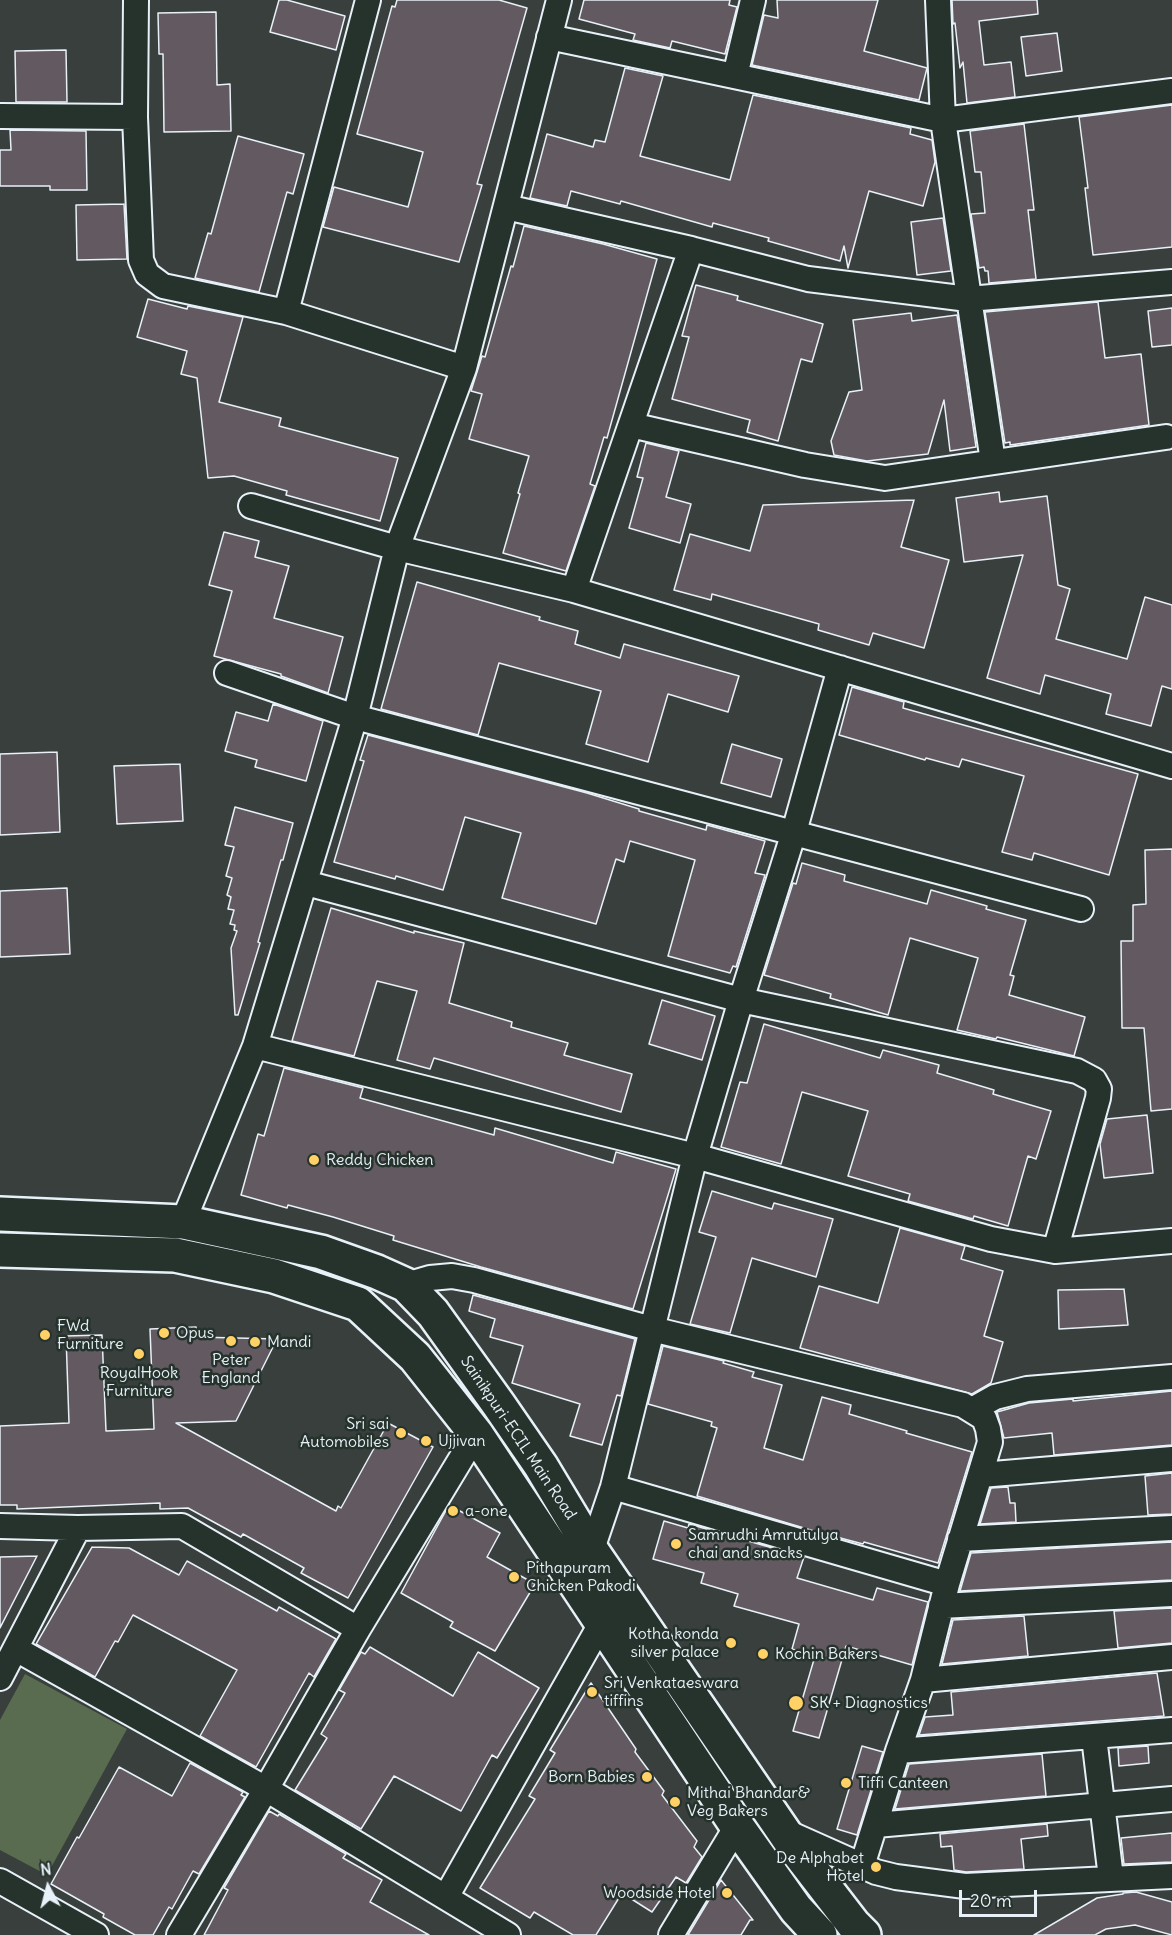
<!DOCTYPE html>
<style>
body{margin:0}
#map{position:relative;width:1172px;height:1935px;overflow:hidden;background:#383f3c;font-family:Delius,sans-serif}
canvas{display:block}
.north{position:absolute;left:18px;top:1857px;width:60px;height:60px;-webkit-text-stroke:4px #26332d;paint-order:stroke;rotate:353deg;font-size:16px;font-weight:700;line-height:24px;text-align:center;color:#e8f1f8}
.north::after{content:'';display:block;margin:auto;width:21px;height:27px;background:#e8f1f8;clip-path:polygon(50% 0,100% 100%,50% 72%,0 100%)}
.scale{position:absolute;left:959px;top:1890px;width:78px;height:27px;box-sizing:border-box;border:3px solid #e8f1f8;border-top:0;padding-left:8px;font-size:18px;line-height:21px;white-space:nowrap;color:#e8f1f8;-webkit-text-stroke:4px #26332d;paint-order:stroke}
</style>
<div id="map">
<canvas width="1172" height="1935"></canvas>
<div class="north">N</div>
<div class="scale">20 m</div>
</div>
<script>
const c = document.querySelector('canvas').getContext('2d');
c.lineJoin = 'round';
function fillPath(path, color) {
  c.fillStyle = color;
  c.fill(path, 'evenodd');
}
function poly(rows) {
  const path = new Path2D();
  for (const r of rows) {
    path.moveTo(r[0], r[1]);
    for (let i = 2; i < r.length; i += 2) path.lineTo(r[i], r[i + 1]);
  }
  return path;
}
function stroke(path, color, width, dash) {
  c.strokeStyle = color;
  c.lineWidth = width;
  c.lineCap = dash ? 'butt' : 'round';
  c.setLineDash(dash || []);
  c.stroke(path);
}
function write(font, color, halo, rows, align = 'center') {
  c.font = font + ' Delius,sans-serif';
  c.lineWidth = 5;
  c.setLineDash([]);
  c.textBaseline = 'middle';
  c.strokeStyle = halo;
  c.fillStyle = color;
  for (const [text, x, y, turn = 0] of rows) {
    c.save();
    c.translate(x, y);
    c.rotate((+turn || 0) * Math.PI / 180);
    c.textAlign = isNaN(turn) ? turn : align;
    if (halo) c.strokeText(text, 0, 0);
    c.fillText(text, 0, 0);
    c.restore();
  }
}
fillPath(poly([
 [25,1674,127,1729,47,1875,0,1850,0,1720]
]), '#5a6c4f');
const building = poly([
 [279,0,287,0,345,16,336,50,270,32,279,0],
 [397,0,499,0,527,8,477,184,482,185,459,262,323,227,334,187,408,207,423,152,357,134,392,6,395,7,397,0],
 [584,0,730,0,729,5,737,7,725,54,672,41,670,48,633,40,635,34,579,19,584,0],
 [777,0,878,0,864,51,927,68,919,100,752,65,764,15,778,18,777,0],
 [952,0,1037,0,1038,14,979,21,984,65,1011,62,1015,97,967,103,963,62,960,68,955,23,953,24,952,0],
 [216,12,217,85,230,84,231,131,164,132,163,54,159,54,158,13,216,12],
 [1057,33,1062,71,1026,76,1021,37,1057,33],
 [66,50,67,102,16,102,15,51,66,50],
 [625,68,663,76,640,156,730,180,753,95,911,128,910,134,932,140,935,162,923,206,869,191,848,268,844,246,840,261,768,241,769,238,713,223,712,227,621,201,620,204,571,191,567,206,530,198,547,134,593,147,595,140,605,142,625,68],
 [1172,105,1172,247,1093,255,1085,188,1088,188,1079,117,1172,105],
 [1024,124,1034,210,1028,210,1036,279,989,283,988,271,985,271,984,267,979,268,971,214,985,213,981,172,975,172,970,131,1024,124],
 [10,130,86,131,87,190,50,190,50,186,0,186,0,150,11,150,10,130],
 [238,136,304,154,293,194,287,192,259,292,195,278,208,233,211,234,238,136],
 [124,204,127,259,77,260,76,205,124,204],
 [943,218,951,271,917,275,911,222,943,218],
 [524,226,603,244,657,259,607,438,604,437,590,484,595,486,566,571,503,553,520,494,518,493,529,456,469,439,482,394,471,391,482,356,485,357,511,266,513,267,524,226],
 [696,285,738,296,737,300,823,324,812,362,801,359,778,441,747,432,750,420,672,399,689,337,682,336,696,285],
 [148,299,187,309,188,306,243,317,219,402,281,418,279,426,398,458,380,521,286,495,287,491,234,476,208,478,197,378,181,374,187,351,137,337,148,299],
 [1098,302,1105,358,1141,354,1149,425,1010,445,1010,442,1005,443,985,312,1098,302],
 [1172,308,1172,345,1152,347,1148,311,1172,308],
 [911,313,912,321,957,315,976,447,950,451,944,400,928,454,867,461,834,455,831,441,849,392,862,390,853,320,911,313],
 [646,443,679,451,666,497,691,504,680,543,629,528,643,478,637,477,646,443],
 [999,492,1000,502,1047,496,1058,585,1070,589,1056,639,1127,659,1145,597,1172,605,1172,689,1162,686,1151,726,1106,714,1111,694,1045,675,1040,694,987,678,1023,555,964,562,956,498,999,492],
 [914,500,901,547,949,560,924,648,873,633,869,645,818,630,819,624,712,594,711,600,674,590,690,534,750,551,763,505,914,500],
 [224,532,259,541,255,557,289,566,274,618,343,637,328,693,281,676,281,674,214,656,232,591,209,585,224,532],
 [417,582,540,617,539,620,578,631,575,644,620,658,624,644,739,676,728,712,668,694,648,762,586,744,601,691,499,663,478,735,381,709,417,582],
 [852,687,904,702,903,708,1138,774,1109,875,1034,853,1032,860,1002,852,1024,776,962,759,959,767,926,758,925,760,839,735,852,687],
 [273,704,323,721,306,781,255,767,257,760,225,751,236,712,268,721,273,704],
 [368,735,587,793,639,809,639,811,706,830,707,825,765,841,755,873,765,875,736,967,733,966,730,973,668,956,695,860,630,841,624,862,616,859,596,924,502,898,521,833,465,817,443,890,396,876,395,879,334,862,364,761,360,760,368,735],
 [732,744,782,759,771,797,721,783,732,744],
 [57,752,60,832,0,835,0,754,57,752],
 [180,764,183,821,117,824,114,766,180,764],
 [235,807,293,823,283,860,281,860,258,942,260,943,238,1015,235,1015,231,948,237,931,234,930,235,925,230,924,234,910,228,909,231,897,227,895,232,878,226,876,234,847,225,845,235,807],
 [1172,849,1172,1109,1151,1111,1144,1028,1122,1028,1121,941,1133,941,1133,905,1146,904,1145,850,1172,849],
 [802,863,845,875,844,881,927,904,931,890,987,906,986,909,1026,920,1010,975,1014,976,1009,995,1085,1017,1074,1056,997,1037,996,1039,957,1030,978,958,910,938,888,1015,830,998,831,994,764,975,793,883,796,884,802,863],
 [67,888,70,954,0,957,0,891,67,888],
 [331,908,414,933,414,931,464,943,449,1003,512,1022,511,1027,568,1043,564,1055,632,1074,621,1112,434,1058,430,1069,397,1060,417,991,377,981,354,1056,292,1041,331,908],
 [662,1000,715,1016,702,1060,649,1044,662,1000],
 [764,1024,880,1058,883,1050,939,1065,937,1073,994,1090,993,1094,1051,1111,1036,1159,1028,1156,1008,1226,974,1216,973,1219,908,1201,910,1194,848,1176,868,1111,802,1092,781,1164,721,1147,740,1082,747,1083,764,1024],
 [284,1068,363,1088,360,1098,494,1135,495,1128,613,1163,616,1152,676,1169,633,1309,481,1267,393,1240,394,1236,333,1217,288,1205,287,1208,241,1195,258,1134,264,1136,284,1068],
 [1147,1115,1153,1173,1104,1178,1100,1144,1107,1119,1147,1115],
 [712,1191,772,1209,774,1203,833,1219,816,1277,752,1258,730,1333,690,1324,716,1237,699,1232,712,1191],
 [900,1228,965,1246,961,1259,1003,1271,984,1336,1003,1342,991,1383,972,1394,800,1348,819,1286,878,1303,900,1228],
 [1124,1289,1128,1325,1059,1329,1058,1290,1124,1289],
 [473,1295,635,1339,621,1396,617,1395,602,1445,570,1436,580,1404,512,1383,523,1346,490,1337,495,1319,469,1311,473,1295],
 [196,1327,196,1337,277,1339,236,1421,176,1423,336,1511,338,1506,341,1508,388,1423,433,1447,348,1598,301,1573,304,1568,243,1534,241,1537,188,1508,160,1509,160,1503,17,1509,17,1505,0,1505,0,1426,69,1423,66,1336,102,1335,106,1431,154,1429,150,1329,196,1327],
 [663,1346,724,1361,723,1363,754,1372,752,1377,782,1385,764,1448,803,1460,822,1397,851,1405,849,1414,907,1431,906,1433,972,1452,938,1563,864,1542,863,1544,814,1531,697,1496,717,1428,711,1426,712,1422,648,1404,663,1346],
 [1172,1391,1172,1445,1054,1455,1052,1433,1004,1438,997,1412,1029,1403,1073,1399,1073,1401,1172,1391],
 [1172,1473,1172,1514,1148,1515,1145,1476,1172,1473],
 [1008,1487,1010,1503,1015,1503,1016,1522,980,1524,991,1488,1008,1487],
 [449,1505,500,1533,487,1557,535,1584,495,1651,450,1627,453,1622,401,1593,449,1505],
 [664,1521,688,1528,689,1524,804,1557,797,1578,873,1600,877,1588,928,1602,912,1665,846,1646,819,1738,793,1731,815,1656,792,1649,799,1624,734,1606,738,1594,701,1583,704,1573,653,1559,664,1521],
 [1172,1542,1172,1580,960,1591,971,1553,1172,1542],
 [92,1547,129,1548,179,1575,187,1561,277,1611,279,1607,336,1639,314,1677,309,1673,256,1767,200,1736,237,1670,133,1615,118,1642,115,1641,95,1677,36,1644,92,1547],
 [37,1556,0,1628,0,1557,37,1556],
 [1172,1608,1172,1643,1118,1648,1114,1611,1172,1608],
 [1024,1616,1028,1656,942,1664,953,1620,1024,1616],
 [370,1647,453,1696,478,1652,539,1688,497,1758,492,1755,461,1811,394,1776,361,1829,295,1790,327,1738,321,1734,345,1693,339,1690,361,1652,365,1654,370,1647],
 [1157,1673,1164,1716,919,1735,925,1717,953,1715,951,1692,1157,1673],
 [591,1683,636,1749,635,1752,664,1791,662,1795,697,1841,694,1847,702,1857,686,1883,676,1877,652,1912,622,1893,596,1935,573,1935,534,1912,530,1918,480,1888,535,1799,529,1796,555,1753,550,1750,591,1683],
 [862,1746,883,1752,857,1835,837,1829,862,1746],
 [1148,1746,1149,1763,1119,1766,1118,1748,1148,1746],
 [1042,1754,1046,1796,895,1809,909,1764,1042,1754],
 [190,1763,243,1792,241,1795,245,1797,199,1874,193,1871,172,1909,169,1907,153,1935,135,1935,103,1917,104,1914,51,1884,77,1837,79,1838,119,1767,172,1796,190,1763],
 [269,1811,278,1816,279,1814,346,1854,343,1858,382,1880,370,1902,429,1935,204,1935,228,1890,224,1888,269,1811],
 [1047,1824,1048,1836,1021,1839,1024,1869,966,1872,954,1870,952,1846,941,1847,940,1834,1047,1824],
 [1172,1833,1172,1862,1124,1864,1121,1838,1172,1833],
 [721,1880,753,1920,750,1920,741,1935,688,1935,721,1880],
 [1136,1892,1172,1902,1172,1935,1135,1925,1106,1929,1095,1935,1034,1935,1097,1898,1123,1894,1123,1893,1136,1892]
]);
fillPath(building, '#625a60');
stroke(building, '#e8f1f8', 1.5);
const street = poly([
 [938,0,943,120,993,462],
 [549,37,943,120,1172,91],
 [735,76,753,0],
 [0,116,135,117,141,260,147,274,163,286,286,312,464,368],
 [135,117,136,0],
 [506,207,691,249,574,590],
 [691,249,808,279,968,299,1172,282],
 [286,312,368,0],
 [631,425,805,465,885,478,1166,437],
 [251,506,397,548,574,590,1172,766],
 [227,673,355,717,1081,909],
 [306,883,741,1000,1077,1071,1094,1080,1099,1089,1098,1098,1055,1251],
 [255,1046,695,1156,991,1239,1055,1251,1172,1241],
 [183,1222,255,1046,355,717,397,548,464,368,559,0],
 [406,1285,430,1278,452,1276,474,1280,652,1329,963,1405,984,1418,988,1429,990,1442,947,1584],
 [972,1410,995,1397,1027,1389,1172,1377],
 [981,1475,1172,1459],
 [613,1487,947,1584,923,1680,898,1751,862,1866],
 [0,1526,78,1528,182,1526,358,1629],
 [960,1539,1172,1528],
 [588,1561,613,1487,695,1156,741,1000,794,832,840,668],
 [941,1606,1172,1594],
 [16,1649,266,1789,508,1935],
 [0,1678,78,1528],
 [923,1680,1172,1657],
 [1094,1737,1111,1878],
 [898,1751,1172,1730],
 [876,1825,1172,1799],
 [784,1831,876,1872,896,1877,965,1886,1172,1876],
 [0,1881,96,1935],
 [446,1897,602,1622],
 [179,1935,266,1789,358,1629,476,1434],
 [671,1935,737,1826]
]);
const secondary = poly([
 [0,1214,183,1222,321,1252,377,1272,406,1285,433,1313,499,1405,541,1466,592,1551,797,1851,854,1925,864,1935],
 [0,1250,175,1255,274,1276,358,1304,415,1357,476,1434,737,1826,796,1909,820,1935]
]);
stroke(street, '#e8f1f8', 28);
stroke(secondary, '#e8f1f8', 38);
stroke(street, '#26332d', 24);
stroke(secondary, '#26332d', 33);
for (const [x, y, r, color] of [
 [314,1160,6,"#ffd166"],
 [164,1333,6,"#ffd166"],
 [45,1335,6,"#ffd166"],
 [231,1341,6,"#ffd166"],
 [255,1342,6,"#ffd166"],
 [139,1354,6,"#ffd166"],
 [401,1433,6,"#ffd166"],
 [426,1441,6,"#ffd166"],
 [453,1511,6,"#ffd166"],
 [676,1544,6,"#ffd166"],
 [514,1577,6,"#ffd166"],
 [731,1643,6,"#ffd166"],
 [763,1654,6,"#ffd166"],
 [592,1692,6,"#ffd166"],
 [796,1703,8,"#ffd166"],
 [647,1777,6,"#ffd166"],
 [846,1783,6,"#ffd166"],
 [675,1802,6,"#ffd166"],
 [876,1867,6,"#ffd166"],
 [727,1893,6,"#ffd166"]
]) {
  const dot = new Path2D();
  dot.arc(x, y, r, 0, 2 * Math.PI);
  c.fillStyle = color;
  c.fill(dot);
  stroke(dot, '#26332d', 2);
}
write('16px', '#e8f1f8', '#26332d', [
 ["Reddy Chicken",326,1160],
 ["FWd",57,1326],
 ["Furniture",57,1344],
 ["Opus",176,1333],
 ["Mandi",267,1342],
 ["Peter",231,1360,"center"],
 ["England",231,1378,"center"],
 ["RoyalHook",139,1373,"center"],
 ["Furniture",139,1391,"center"],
 ["Sri sai",389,1424,"right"],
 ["Automobiles",389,1442,"right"],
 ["Ujjivan",438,1441],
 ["a-one",465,1511],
 ["Samrudhi Amrutulya",688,1535],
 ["chai and snacks",688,1553],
 ["Pithapuram",526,1568],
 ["Chicken Pakodi",526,1586],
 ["Kotha konda",719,1634,"right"],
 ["silver palace",719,1652,"right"],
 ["Kochin Bakers",775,1654],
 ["Sri Venkataeswara",604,1683],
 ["tiffins",604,1701],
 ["SK + Diagnostics",810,1703],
 ["Born Babies",635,1777,"right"],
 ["Tiffi Canteen",858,1783],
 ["Mithai Bhandar&",687,1793],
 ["Veg Bakers",687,1811],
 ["De Alphabet",864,1858,"right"],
 ["Hotel",864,1876,"right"],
 ["Woodside Hotel",715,1893,"right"]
], 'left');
write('16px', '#e8f1f8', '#26332d', [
 ["Sainikpuri-ECIL Main Road",518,1438,56]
]);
</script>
